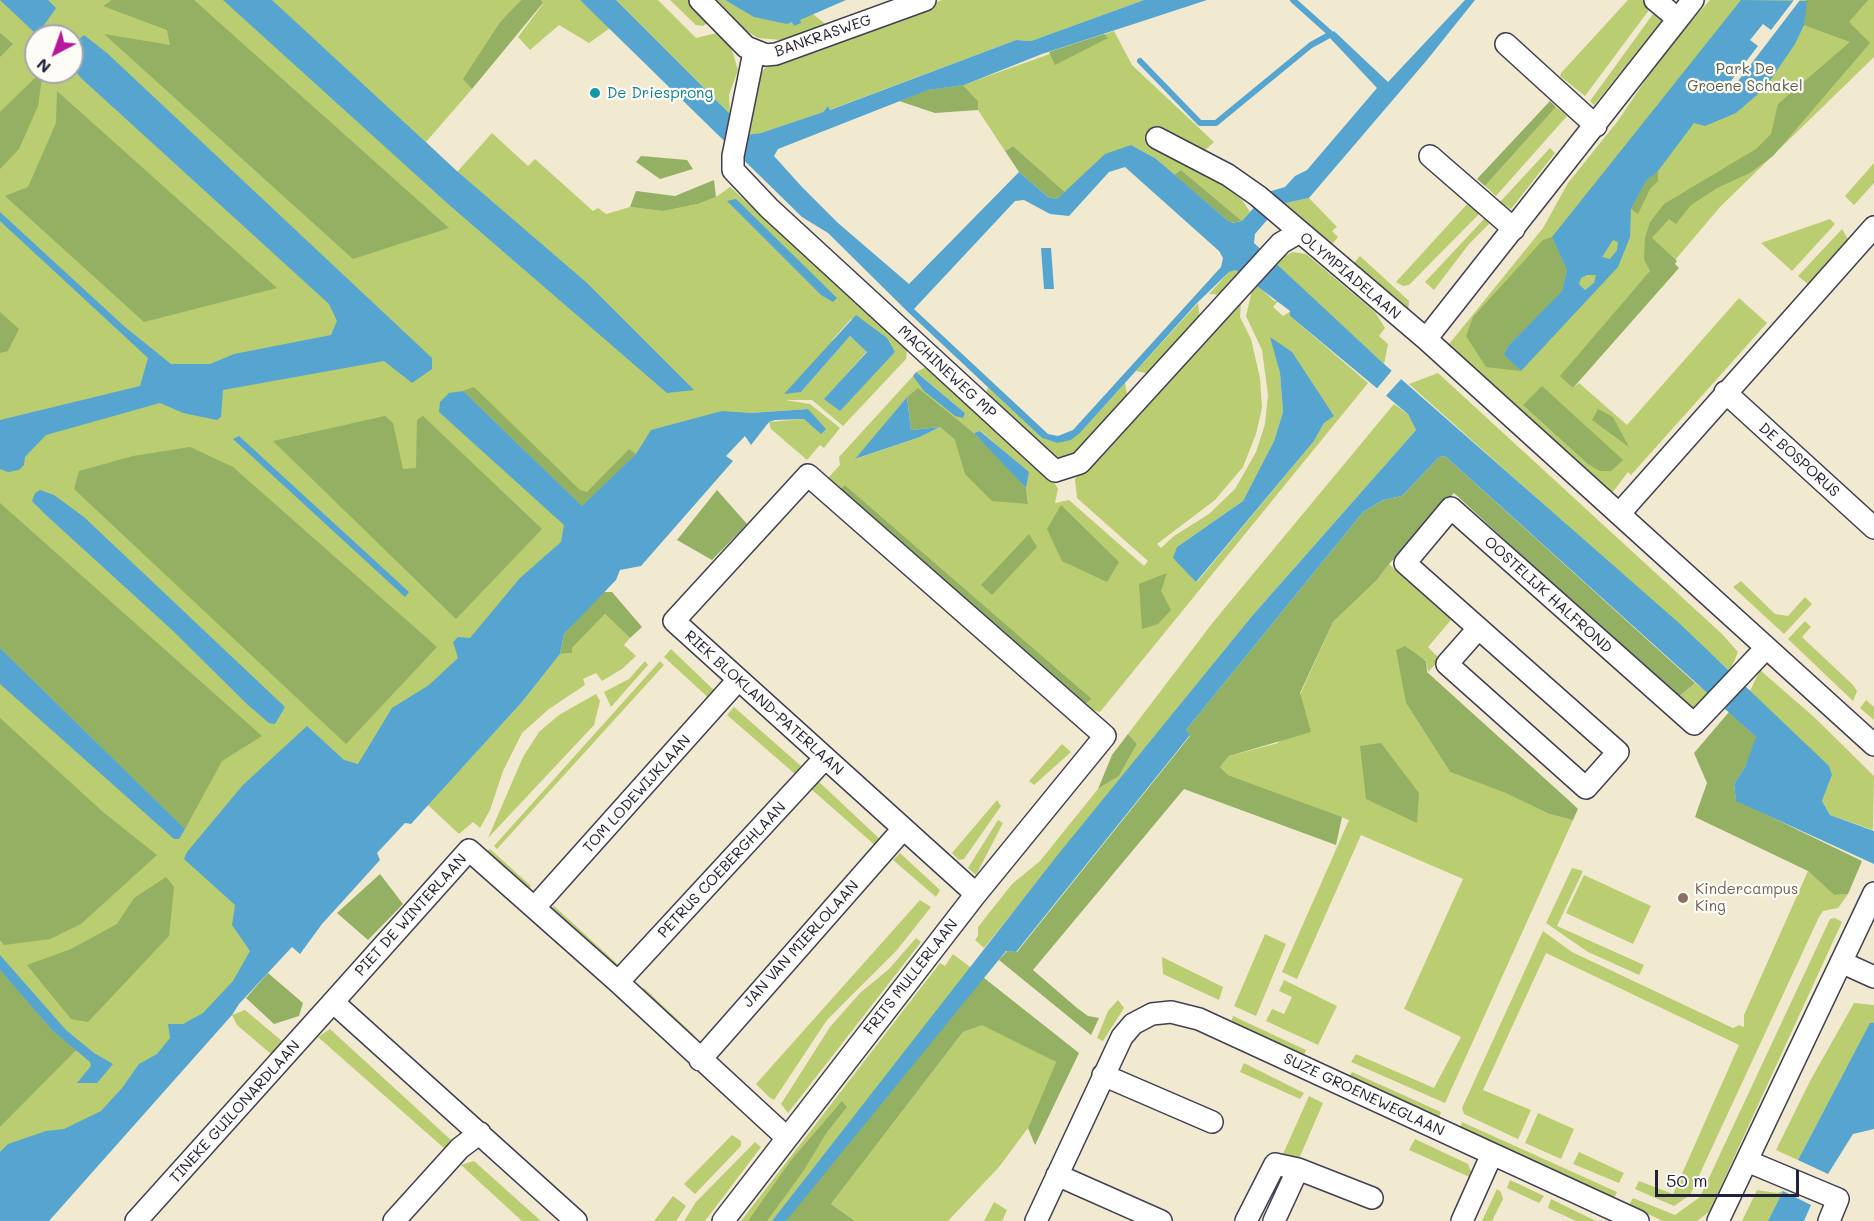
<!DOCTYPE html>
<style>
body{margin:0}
#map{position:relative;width:1874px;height:1221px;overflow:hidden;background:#f1ead1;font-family:Mali,sans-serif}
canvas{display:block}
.north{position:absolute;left:24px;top:24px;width:60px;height:60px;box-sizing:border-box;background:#fdfcf7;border:2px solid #a5a5ac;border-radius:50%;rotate:221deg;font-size:16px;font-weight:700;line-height:24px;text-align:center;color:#22223b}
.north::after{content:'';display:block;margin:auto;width:21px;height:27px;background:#b5179e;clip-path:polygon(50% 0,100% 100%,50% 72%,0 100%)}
.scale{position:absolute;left:1655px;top:1170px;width:144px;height:27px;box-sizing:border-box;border:3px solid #22223b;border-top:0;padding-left:8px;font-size:18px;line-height:21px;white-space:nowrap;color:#22223b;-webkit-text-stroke:4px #fdfcf7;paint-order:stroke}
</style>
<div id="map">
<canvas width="1874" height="1221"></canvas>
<div class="north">N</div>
<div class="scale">50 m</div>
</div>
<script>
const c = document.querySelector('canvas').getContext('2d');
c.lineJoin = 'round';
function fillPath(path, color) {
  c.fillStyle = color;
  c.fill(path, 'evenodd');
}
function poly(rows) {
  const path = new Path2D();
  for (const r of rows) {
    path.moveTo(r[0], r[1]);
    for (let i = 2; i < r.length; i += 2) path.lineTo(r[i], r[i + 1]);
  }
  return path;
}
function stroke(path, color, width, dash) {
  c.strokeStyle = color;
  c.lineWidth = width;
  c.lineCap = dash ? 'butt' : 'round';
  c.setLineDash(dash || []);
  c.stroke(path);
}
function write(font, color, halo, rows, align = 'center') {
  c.font = font + ' Mali,sans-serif';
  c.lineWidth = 4.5;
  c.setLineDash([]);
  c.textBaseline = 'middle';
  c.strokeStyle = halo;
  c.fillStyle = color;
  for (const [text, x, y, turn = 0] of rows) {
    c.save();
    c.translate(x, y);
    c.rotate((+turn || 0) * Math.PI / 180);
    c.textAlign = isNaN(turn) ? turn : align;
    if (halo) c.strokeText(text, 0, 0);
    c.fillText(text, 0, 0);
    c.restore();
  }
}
fillPath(poly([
 [0,0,521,0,500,22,464,79,472,89,426,142,457,172,492,133,528,166,535,159,593,211,598,208,606,214,630,207,663,211,698,204,716,197,730,187,907,349,906,359,843,426,812,400,785,400,810,404,840,428,824,448,820,445,807,460,771,429,769,422,804,419,808,409,750,413,246,986,0,1221],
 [36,36,72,36,72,72,36,72],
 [851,319,895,352,840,410,825,399,867,351,850,336,801,392,834,338],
 [541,0,580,0,610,28,589,43,559,25,530,50,518,37,543,4],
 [616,0,658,0,696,38,721,32,732,50,738,70,729,95,730,114],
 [670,0,691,0,711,20,703,26,696,25],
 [714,0,725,0,793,22,813,14,829,27,781,40,758,38,740,27],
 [942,0,1144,0,1031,41,1016,40,829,110,827,107,823,112,761,133,745,135,755,83,764,69,776,61],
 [1628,0,1646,0,1652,6,1585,96,1560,76,1561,73],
 [1710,0,1874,0,1874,57,1720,207,1570,384,1573,388,1579,383,1627,425,1739,298,1767,323,1631,475,1628,472,1606,501,1437,359,1543,228,1568,183,1617,122,1664,53],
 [1653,14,1662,21,1594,105,1590,101],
 [1114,31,1132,65,1214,142,1201,154,1186,157,1242,200,1250,212,1242,221,1181,170,1174,175,1155,158,1131,145,1065,192,1013,146,1005,151,978,110,978,101,963,85],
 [1556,107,1567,116,1496,196,1485,186],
 [1550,148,1555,153,1511,209,1500,202],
 [1874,163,1874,183,1854,205,1845,196],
 [1309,198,1337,227,1332,231,1338,237,1330,247,1281,204],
 [1469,202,1480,213,1409,285,1403,286,1396,282],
 [1485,218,1489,224,1469,244,1434,290,1425,282],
 [1830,219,1835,224,1792,271,1761,243],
 [1842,229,1848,239,1808,284,1798,276],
 [1293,252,1306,254,1375,312,1385,328,1379,336,1388,344,1384,364,1273,262],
 [1360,256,1409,301,1408,313,1352,265],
 [1236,270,1243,273,1224,295,1209,294,1229,272],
 [1254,282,1274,301,1278,301,1273,307,1283,316,1291,311,1290,316,1368,383,1100,712,1081,707,1092,699,845,485,840,489,828,478,840,465,839,457,913,376,955,416,965,413,916,372,928,366,1053,480,1058,489,1055,503,1069,500,1144,566,1148,561,1077,498,1075,479,1238,299,1241,303,1240,317,1251,339,1260,378,1262,408,1256,434,1243,467,1215,500,1157,544,1161,548,1174,536,1209,514,1235,489,1256,452,1265,424,1268,395,1262,350,1246,316],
 [1271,337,1333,416,1324,423,1314,441,1197,582,1177,547,1243,501,1274,441,1283,412,1280,373],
 [918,389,974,433,981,431,1028,472,1026,488,1028,503,940,427,920,437,856,459,907,397],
 [1198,303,1200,320,1151,374,1136,371],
 [1438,373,1722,634,1738,652,1730,671,1409,384],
 [1125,383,1128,400,1076,455,1059,458,1043,453,985,397,988,387,1042,438,1057,443,1080,433],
 [1394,404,1408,414,1416,430,1252,616,984,948,975,940,978,936,978,927,1012,884,1040,861,1098,789,1119,776,1137,744,1128,734,1214,621],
 [1389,564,1451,620,1428,647,1440,659,1428,672,1426,660,1397,650,1406,703,1450,772,1507,793,1549,814,1573,820,1445,1103,1351,1062,1356,1054,1434,1088,1461,1037,1404,1009,1463,879,1361,835,1297,979,1282,972,1349,820,1228,775,1220,767,1229,756,1278,743,1333,622,1377,580],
 [1741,581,1775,614,1788,616,1805,597,1812,604,1784,634,1733,587],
 [605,614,630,638,624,645,636,656,622,669,602,681,596,673,583,679,585,685,549,709,522,733,503,771,490,810,480,828,473,822,459,834,428,805,522,702,560,654,572,653,572,648],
 [1805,621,1811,627,1802,637,1853,685,1857,691,1853,701,1788,639],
 [671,649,718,694,712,701,664,657],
 [645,661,648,665,611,707,604,692,629,679],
 [660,661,664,665,497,849,494,846],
 [1760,670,1814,717,1874,776,1873,830,1830,815,1822,801,1832,775,1750,691],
 [1695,683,1711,695,1695,708,1683,704,1677,698],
 [596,694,600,701,594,725,488,838,523,757,539,732,559,715],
 [1866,700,1874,707,1874,720,1860,708],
 [734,707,801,766,795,774,727,715],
 [1062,744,1071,752,1034,785,1029,781],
 [817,780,883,842,877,847,810,788],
 [997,800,1001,806,964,859,959,860,952,853],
 [998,820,1003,823,976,875,968,868],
 [490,849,531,886,525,892,483,855],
 [900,853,940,890,936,897,893,860],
 [1572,868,1583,871,1557,926,1644,965,1639,975,1588,952,1546,923],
 [1808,871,1834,895,1848,894,1838,908,1823,911,1819,917,1690,1195,1674,1206,1635,1189,1639,1181,1673,1194,1739,1045,1546,953,1483,1090,1531,1110,1518,1139,1464,1114,1462,1108,1543,931,1572,952,1733,1028,1739,1025,1744,1027,1744,1015],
 [1584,875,1651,906,1633,944,1566,913],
 [920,900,931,907,897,950,827,1020,774,1100,769,1097,756,1084],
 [554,906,625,971,615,974,548,911],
 [1835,918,1842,922,1709,1212,1697,1221,1663,1221,1629,1205,1633,1198,1675,1215,1700,1197,1830,919],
 [1265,934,1286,944,1256,1016,1234,1006],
 [916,938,921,942,788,1113,781,1104,830,1027,860,993,889,969],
 [953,954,974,970,776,1221,741,1221,940,963,945,966],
 [1162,957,1223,987,1219,1000,1163,974],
 [1284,980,1337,1006,1318,1045,1266,1021,1272,1009,1284,1014,1292,997,1279,991],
 [644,988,694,1035,687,1040,638,994],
 [1118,1000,1124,1008,1103,1041,1097,1038,1108,1011],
 [1854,1003,1874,1005,1874,1023,1870,1024,1798,1160,1776,1150,1810,1081],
 [245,1010,282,1041,271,1054,237,1025,232,1015],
 [1233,1016,1306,1050,1304,1055,1231,1022],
 [982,1024,1056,1062,1028,1128,999,1167,948,1221,855,1221,831,1204,963,1032],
 [330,1029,451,1140,445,1149,318,1037],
 [1244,1063,1304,1093,1300,1099,1240,1072],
 [1352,1072,1441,1112,1439,1119,1349,1077],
 [1309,1096,1323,1103,1298,1161,1283,1154],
 [1538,1113,1574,1129,1561,1159,1525,1143],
 [1462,1122,1617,1192,1614,1198,1460,1128],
 [732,1135,741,1141,741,1146,695,1194,684,1184],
 [1415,1139,1468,1164,1474,1179,1409,1150],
 [755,1142,761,1147,705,1221,684,1221,696,1202],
 [1579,1152,1624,1173,1619,1183,1573,1164],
 [474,1161,541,1221,522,1221,461,1165],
 [1510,1180,1544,1196,1539,1203,1507,1188],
 [1497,1189,1501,1192,1503,1199,1492,1221,1482,1221],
 [1757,1190,1777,1193,1783,1191,1768,1221,1742,1221],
 [673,1196,686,1206,676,1221,654,1221],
 [1551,1199,1596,1221,1576,1221,1548,1208],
 [994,1202,1007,1210,1002,1221,984,1221]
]), '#bacd71');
fillPath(poly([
 [112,0,194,0,449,228,353,259,104,34,170,45,167,30,103,6],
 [521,0,541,0,543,3,472,89,463,79,500,22],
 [1806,0,1868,0,1849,22,1870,43,1773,156,1750,173,1717,188,1691,205,1676,224,1669,219,1652,238,1677,261,1675,264,1679,268,1573,388,1560,376,1650,271,1644,259,1645,238,1650,222,1664,204,1756,149,1771,134,1778,104,1850,42,1804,25],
 [0,33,13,44,0,57],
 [1104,34,1108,38,1055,65,1049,52],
 [39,74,42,78,38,106,19,149,0,169,0,112],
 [963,85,978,101,978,110,935,113,899,101,927,90],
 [57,91,277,288,144,322,5,196,28,187,56,123],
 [1550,101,1556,107,1485,186,1477,179],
 [1013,146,1065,192,1057,199,1048,197,1019,172,1005,151],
 [641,156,687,160,693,169,660,179,636,162],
 [1181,170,1242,221,1231,223,1227,220,1174,175],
 [1658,171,1658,181,1650,189,1638,214,1631,209,1646,181],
 [714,180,716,197,698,204,663,211,630,207,636,191,675,196],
 [1552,237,1567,270,1562,291,1508,346,1504,355,1521,371,1486,367,1466,336,1473,317,1543,240],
 [0,312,19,329,8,351,0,353],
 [1542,386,1623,460,1611,471,1600,471,1588,464,1523,405],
 [474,387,580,490,587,492,629,449,636,454,582,506,463,391],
 [918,388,974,433,997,456,1026,488,1028,504,992,501,965,474,955,440,940,427,911,430,907,397],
 [1598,409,1613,417,1629,447,1592,420],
 [385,416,393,423,403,469,416,468,417,420,423,416,542,529,456,619,273,441],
 [190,447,233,467,437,647,346,744,74,489,79,471,133,456],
 [1445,456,1695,683,1677,698,1454,493,1389,564,1377,580,1333,622,1300,693,1311,732,1229,756,1220,767,1228,775,1342,817,1336,845,1184,789,1033,970,1077,1008,1088,1016,1099,1018,1091,1035,999,960,1007,951,1017,952,1190,736,1186,730,1363,512,1383,500,1402,496,1439,457],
 [845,485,1092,699,1081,707,840,489],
 [717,490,747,524,712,560,677,540],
 [0,503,262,736,222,761,185,829,0,648],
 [1061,505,1119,562,1107,582,1062,561,1047,529],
 [1029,534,1037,547,992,595,981,585],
 [1167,573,1161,591,1171,610,1158,624,1142,629,1139,584],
 [603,592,612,592,642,627,630,638,605,614,572,648,572,653,560,654,564,634],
 [1405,646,1426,661,1427,672,1575,806,1578,809,1573,820,1549,814,1506,793,1450,772,1406,703,1396,650],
 [1729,712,1757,738,1745,767,1734,784,1736,800,1862,861,1848,894,1834,895,1808,871,1695,817,1707,783,1694,753],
 [0,718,103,812,157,855,81,924,50,939,4,945,0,940],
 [1128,734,1137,744,1119,776,1098,789,1112,755],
 [1381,743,1419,793,1417,823,1366,799,1360,746],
 [380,874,403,904,368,940,337,913],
 [166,877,174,887,169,936,88,1022,71,1019,27,965,71,949,117,924,134,898],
 [0,970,52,1030,77,1049,0,1127],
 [974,970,1079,1053,1035,1145,1028,1128,1056,1062,982,1025,963,1032,831,1204,855,1221,778,1221],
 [268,973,303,1003,299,1016,274,1024,246,998],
 [842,1101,847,1107,827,1132,804,1170,767,1221,748,1221,792,1159]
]), '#93b063');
fillPath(poly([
 [0,0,48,0,56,8,42,28,34,32],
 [223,0,272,0,458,172,587,283,694,390,667,393,447,203],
 [580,0,616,0,730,114,745,135,761,133,823,112,828,106,830,110,1016,40,1031,41,1144,0,1207,0,1042,54,964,85,928,90,778,149,774,156,802,187,838,223,909,284,1019,172,1048,197,1057,199,1105,154,1131,145,1155,158,1227,220,1232,223,1242,221,1268,192,1285,187,1295,176,1307,170,1377,88,1329,37,1334,31,1388,82,1465,0,1475,0,1427,60,1309,198,1281,204,1255,234,1254,243,1384,364,1679,623,1829,766,1832,775,1822,801,1830,815,1874,831,1874,864,1736,801,1734,784,1745,767,1756,737,1445,456,1439,457,1402,496,1383,500,1363,512,1186,730,1190,735,1016,952,1006,951,786,1221,772,1221,1056,857,1252,616,1416,430,1408,414,1290,316,1290,311,1236,270,1229,272,1196,304,1080,433,1071,440,1057,443,1042,438,909,313,828,233,802,217],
 [1125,167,1219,251,1223,258,1221,267,1073,430,1058,436,1048,434,914,309,1015,201,1024,200,1050,214,1069,216,1109,172],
 [725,0,846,0,800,20,801,23,794,26,792,22,787,24,754,17],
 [1741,0,1807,1,1804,25,1795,44,1765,88,1736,113,1705,126,1694,123,1658,171,1646,181,1631,209,1630,237,1618,267,1521,371,1504,355,1508,346,1562,291,1567,270,1552,237],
 [1613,240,1618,242,1617,250,1610,259,1602,257],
 [1587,275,1596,275,1594,283,1585,290,1579,284,1581,278],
 [84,35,107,53,432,358,432,369,412,383,384,361,223,390,221,417,217,420,183,413,160,403,46,435,25,457,24,465,19,470,8,472,0,469,0,420,140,386,148,358,0,221,0,212,125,327,171,364,210,364,234,354,331,335,337,321,329,304,81,78,72,67,72,45],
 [736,199,837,298,833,302,821,295,727,201],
 [1041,248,1051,248,1054,289,1044,289],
 [856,315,887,338,895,352,840,411,824,399,867,352,850,336,801,392,784,394],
 [1270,337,1292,352,1334,416,1324,423,1314,441,1196,582,1173,558,1177,547,1243,501,1274,441,1283,412,1280,373],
 [916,372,965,413,963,418,955,416,924,391,913,376],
 [463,391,582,506,636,454,651,430,722,411,750,413,808,409,826,429,821,434,804,419,775,420,769,422,751,445,745,436,726,456,733,461,641,566,620,570,616,580,564,634,560,654,522,702,411,824,405,823,377,853,380,860,322,924,300,954,292,947,239,1004,232,1015,49,1221,0,1221,0,1152,8,1144,46,1131,64,1129,101,1111,122,1088,139,1064,157,1054,170,1038,168,1024,183,1024,203,1013,233,981,250,951,232,925,235,905,184,859,187,852,243,785,307,726,344,760,358,764,392,708,429,685,458,658,453,642,458,637,470,638,520,578,561,542,564,525,439,412,440,402,449,393],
 [907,397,911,430,940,427,920,437,855,459],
 [980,431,1029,472,1026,488,974,433],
 [239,436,409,592,405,597,233,439],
 [40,490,54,495,84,517,285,707,275,724,269,723,248,705,171,629,47,516,32,501,35,493],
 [0,648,185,829,179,839,174,839,0,684],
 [0,955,66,1030,94,1053,113,1064,97,1083,77,1083,91,1066,90,1062,52,1030,0,970],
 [1870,1023,1874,1023,1874,1129,1853,1134,1828,1174,1798,1160],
 [1783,1191,1811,1205,1804,1221,1768,1221]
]), '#56a5d0');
fillPath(poly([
 [1794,0,1800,0,1732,89,1727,86,1758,46,1750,40,1763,24,1771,30],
 [1394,368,1404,376,1383,399,1374,392]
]), '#f1ead1');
stroke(poly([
 [1140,61,1200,123,1216,123,1311,45,1331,34,1293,0]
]), '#56a5d0', 6);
const minor = poly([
 [700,0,746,47,766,55,776,54,925,0],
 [1655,0,1678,19],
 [1506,44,1596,126],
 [754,52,733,156,733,170,769,208,1055,471,1080,463,1268,257,1281,243,1298,233],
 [1157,138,1228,175,1258,196,1426,339,1874,745],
 [1430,156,1514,229],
 [1426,339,1693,0],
 [1725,392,1874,528],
 [1619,514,1874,227],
 [1477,630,1447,664,1586,788,1618,752,1405,563,1451,508,1694,724,1766,648],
 [535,907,738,680],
 [1841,962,1874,977],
 [618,982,825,758],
 [700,1060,903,829],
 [1103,1075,1212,1122],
 [1747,1161,1838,1199,1829,1221],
 [1298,1169,1372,1198],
 [1057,1175,1161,1221],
 [136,1221,333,1002],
 [394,1221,460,1148,480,1133],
 [576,1221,333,1002,469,850,618,982,786,1137],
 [723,1221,976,894,1105,736,808,475,674,621,976,894],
 [1036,1221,1122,1037,1133,1024,1152,1014,1171,1012,1199,1019,1638,1221],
 [1246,1221,1275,1164,1298,1169,1274,1221],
 [1462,1221,1492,1154],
 [1718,1221,1874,893]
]);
stroke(minor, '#414052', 24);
stroke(minor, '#fff', 21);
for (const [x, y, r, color] of [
 [595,93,6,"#0f9aa8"],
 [1683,898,6,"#8d6e63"]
]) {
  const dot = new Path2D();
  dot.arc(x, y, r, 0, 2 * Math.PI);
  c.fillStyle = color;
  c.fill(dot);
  stroke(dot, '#fdfcf7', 2);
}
write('15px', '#22223b', '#fdfcf7', [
 ["BANKRASWEG",823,36,-19],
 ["OLYMPIADELAAN",1350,276,40],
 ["MACHINEWEG MP",947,372,43],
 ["DE BOSPORUS",1799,460,42],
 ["OOSTELIJK HALFROND",1548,595,42],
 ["RIEK BLOKLAND-PATERLAAN",764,703,42],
 ["TOM LODEWIJKLAAN",637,794,-48],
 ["PETRUS COEBERGHLAAN",722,870,-47],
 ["PIET DE WINTERLAAN",411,915,-48],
 ["JAN VAN MIERLOLAAN",801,944,-48],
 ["FRITS MULLERLAAN",911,977,-52],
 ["SUZE GROENEWEGLAAN",1364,1095,25],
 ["TINEKE GUILONARDLAAN",235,1112,-48]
]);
write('15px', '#575e4e', '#fdfcf7', [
 ["Park De",1745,69],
 ["Groene Schakel",1745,86]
]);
write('15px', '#0d838f', '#fdfcf7', [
 ["De Driesprong",607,93]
], 'left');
write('15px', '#785e54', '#fdfcf7', [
 ["Kindercampus",1695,889],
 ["King",1695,906]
], 'left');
</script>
